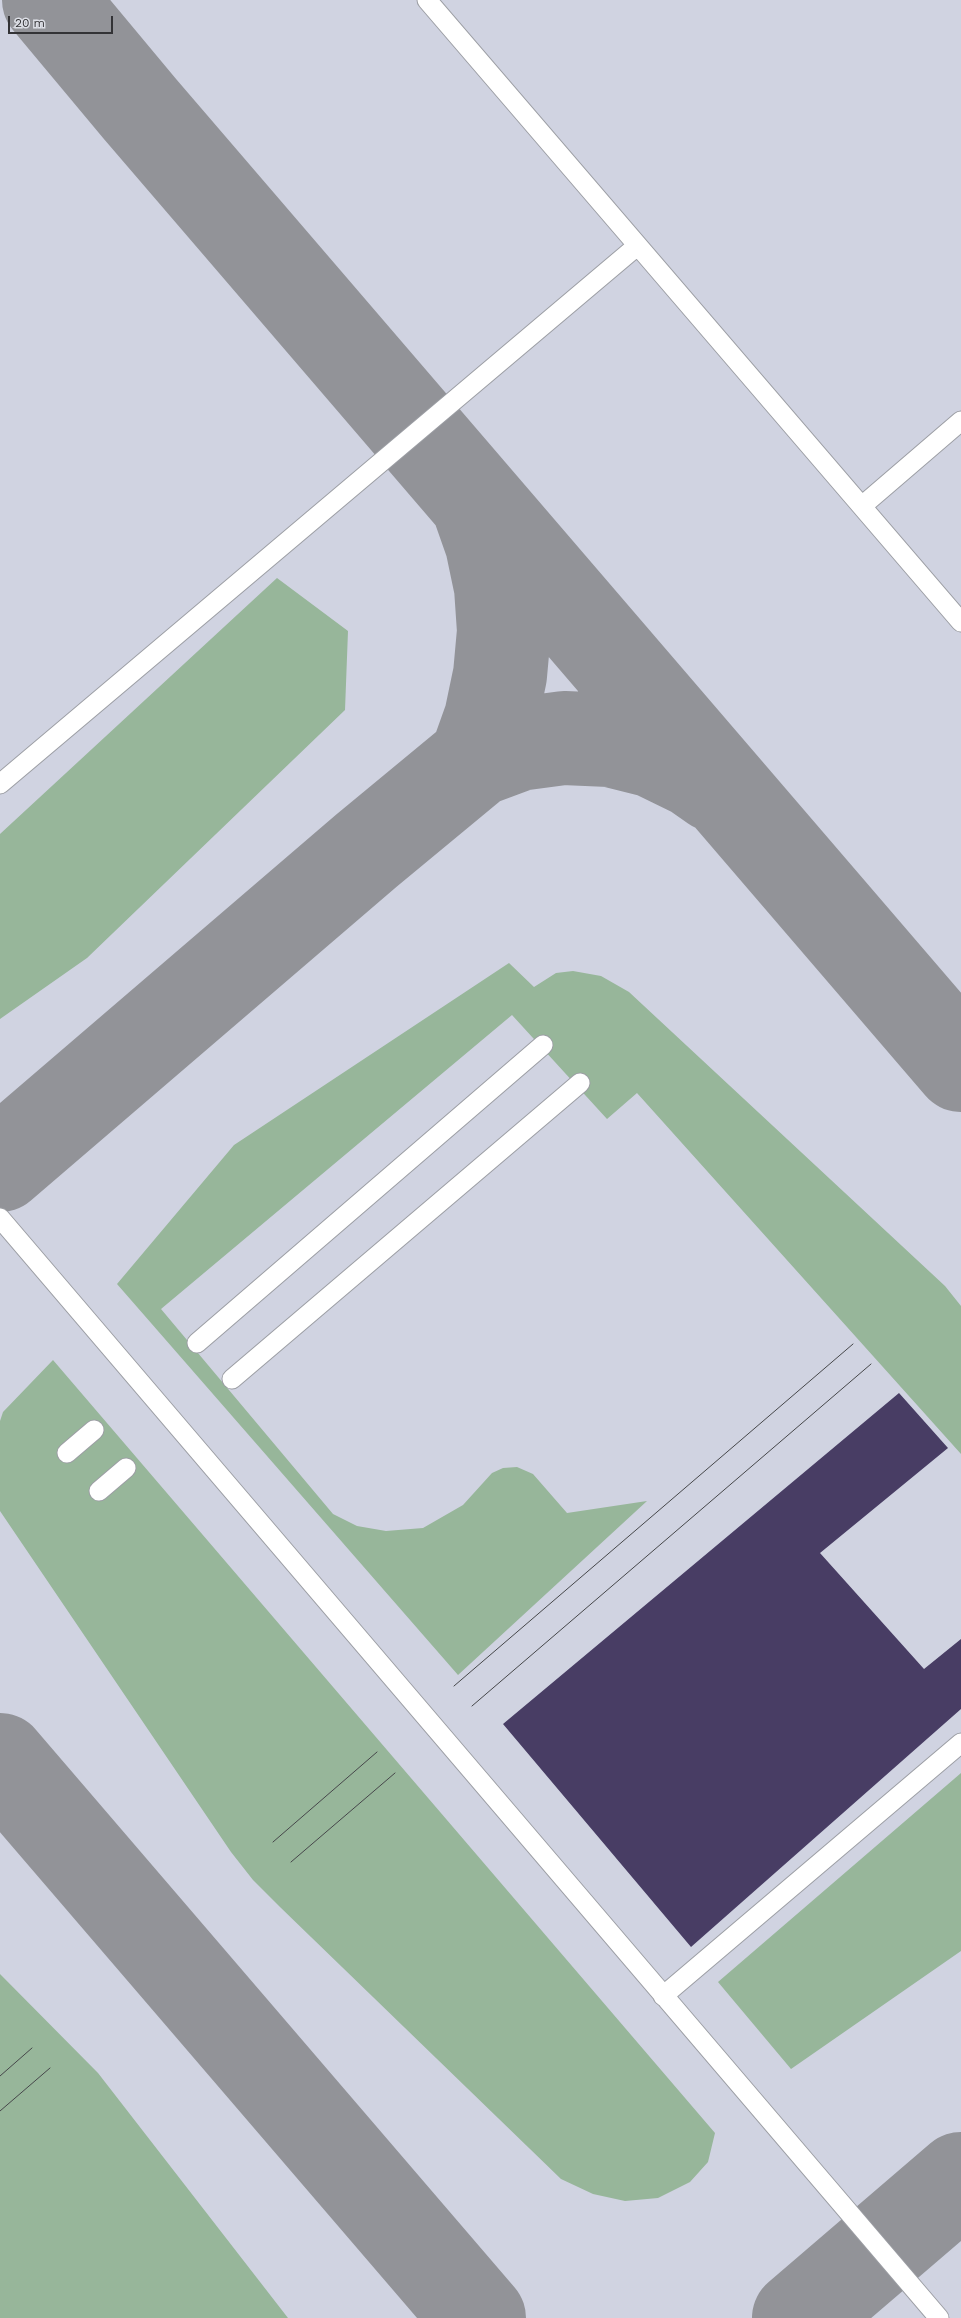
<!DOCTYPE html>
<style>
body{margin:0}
#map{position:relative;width:961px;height:2318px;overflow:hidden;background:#dddfe6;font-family:"Work Sans",sans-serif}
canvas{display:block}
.scale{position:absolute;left:8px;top:16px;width:105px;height:18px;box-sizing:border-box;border:2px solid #333336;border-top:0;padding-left:5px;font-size:12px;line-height:14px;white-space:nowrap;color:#333336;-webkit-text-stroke:3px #dddfe6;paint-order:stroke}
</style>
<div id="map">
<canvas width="961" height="2318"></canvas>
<div class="scale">20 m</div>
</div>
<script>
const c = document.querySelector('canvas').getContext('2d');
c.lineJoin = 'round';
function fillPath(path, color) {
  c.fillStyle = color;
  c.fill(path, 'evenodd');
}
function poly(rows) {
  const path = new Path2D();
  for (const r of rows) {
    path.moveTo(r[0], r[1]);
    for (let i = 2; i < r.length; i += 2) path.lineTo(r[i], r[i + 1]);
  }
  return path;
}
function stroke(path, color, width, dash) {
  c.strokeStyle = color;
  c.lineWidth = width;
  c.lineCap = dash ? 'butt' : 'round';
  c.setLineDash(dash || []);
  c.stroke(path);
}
fillPath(poly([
 [0,0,961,0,961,2318,0,2318]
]), '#d0d3e1');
fillPath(poly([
 [277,578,348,631,345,710,87,958,0,1019,0,834],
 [509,963,534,987,556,973,573,971,601,976,629,992,945,1286,961,1306,961,1454,637,1093,607,1119,512,1015,161,1309,333,1514,357,1526,386,1531,423,1528,463,1505,492,1473,503,1468,517,1467,533,1474,567,1513,647,1501,458,1675,117,1284,234,1145],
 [53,1360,715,2133,708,2162,690,2182,658,2198,625,2201,593,2194,561,2179,280,1907,253,1880,231,1852,0,1511,0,1421,3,1412],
 [961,1773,961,1951,791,2069,718,1982],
 [0,1974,98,2073,288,2318,0,2318]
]), '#97b69a');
stroke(poly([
 [49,0,140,109,961,1065],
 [476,760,491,718,500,675,504,631,501,587,492,544,479,507],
 [0,1165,366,851,476,760,519,744,564,738,610,740,654,751,695,771,715,785],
 [0,1760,479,2318],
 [799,2318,961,2179]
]), '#929398', 94);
fillPath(poly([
 [899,1393,948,1448,820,1553,924,1669,961,1639,961,1709,691,1947,503,1724]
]), '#483d64');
const service = poly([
 [427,0,961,622],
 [862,506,961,421],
 [0,784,637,246],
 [0,1218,939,2318],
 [197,1343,543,1045],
 [232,1379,580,1083],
 [67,1453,94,1430],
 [99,1491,126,1468],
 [663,1996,961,1743]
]);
stroke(service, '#9c9ea4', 21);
stroke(service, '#fff', 19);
stroke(poly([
 [454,1686,853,1344],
 [472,1706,871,1364],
 [273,1842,377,1752],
 [291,1862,395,1773],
 [0,2076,32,2048],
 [0,2111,50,2068]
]), '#46474a', 1);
</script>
